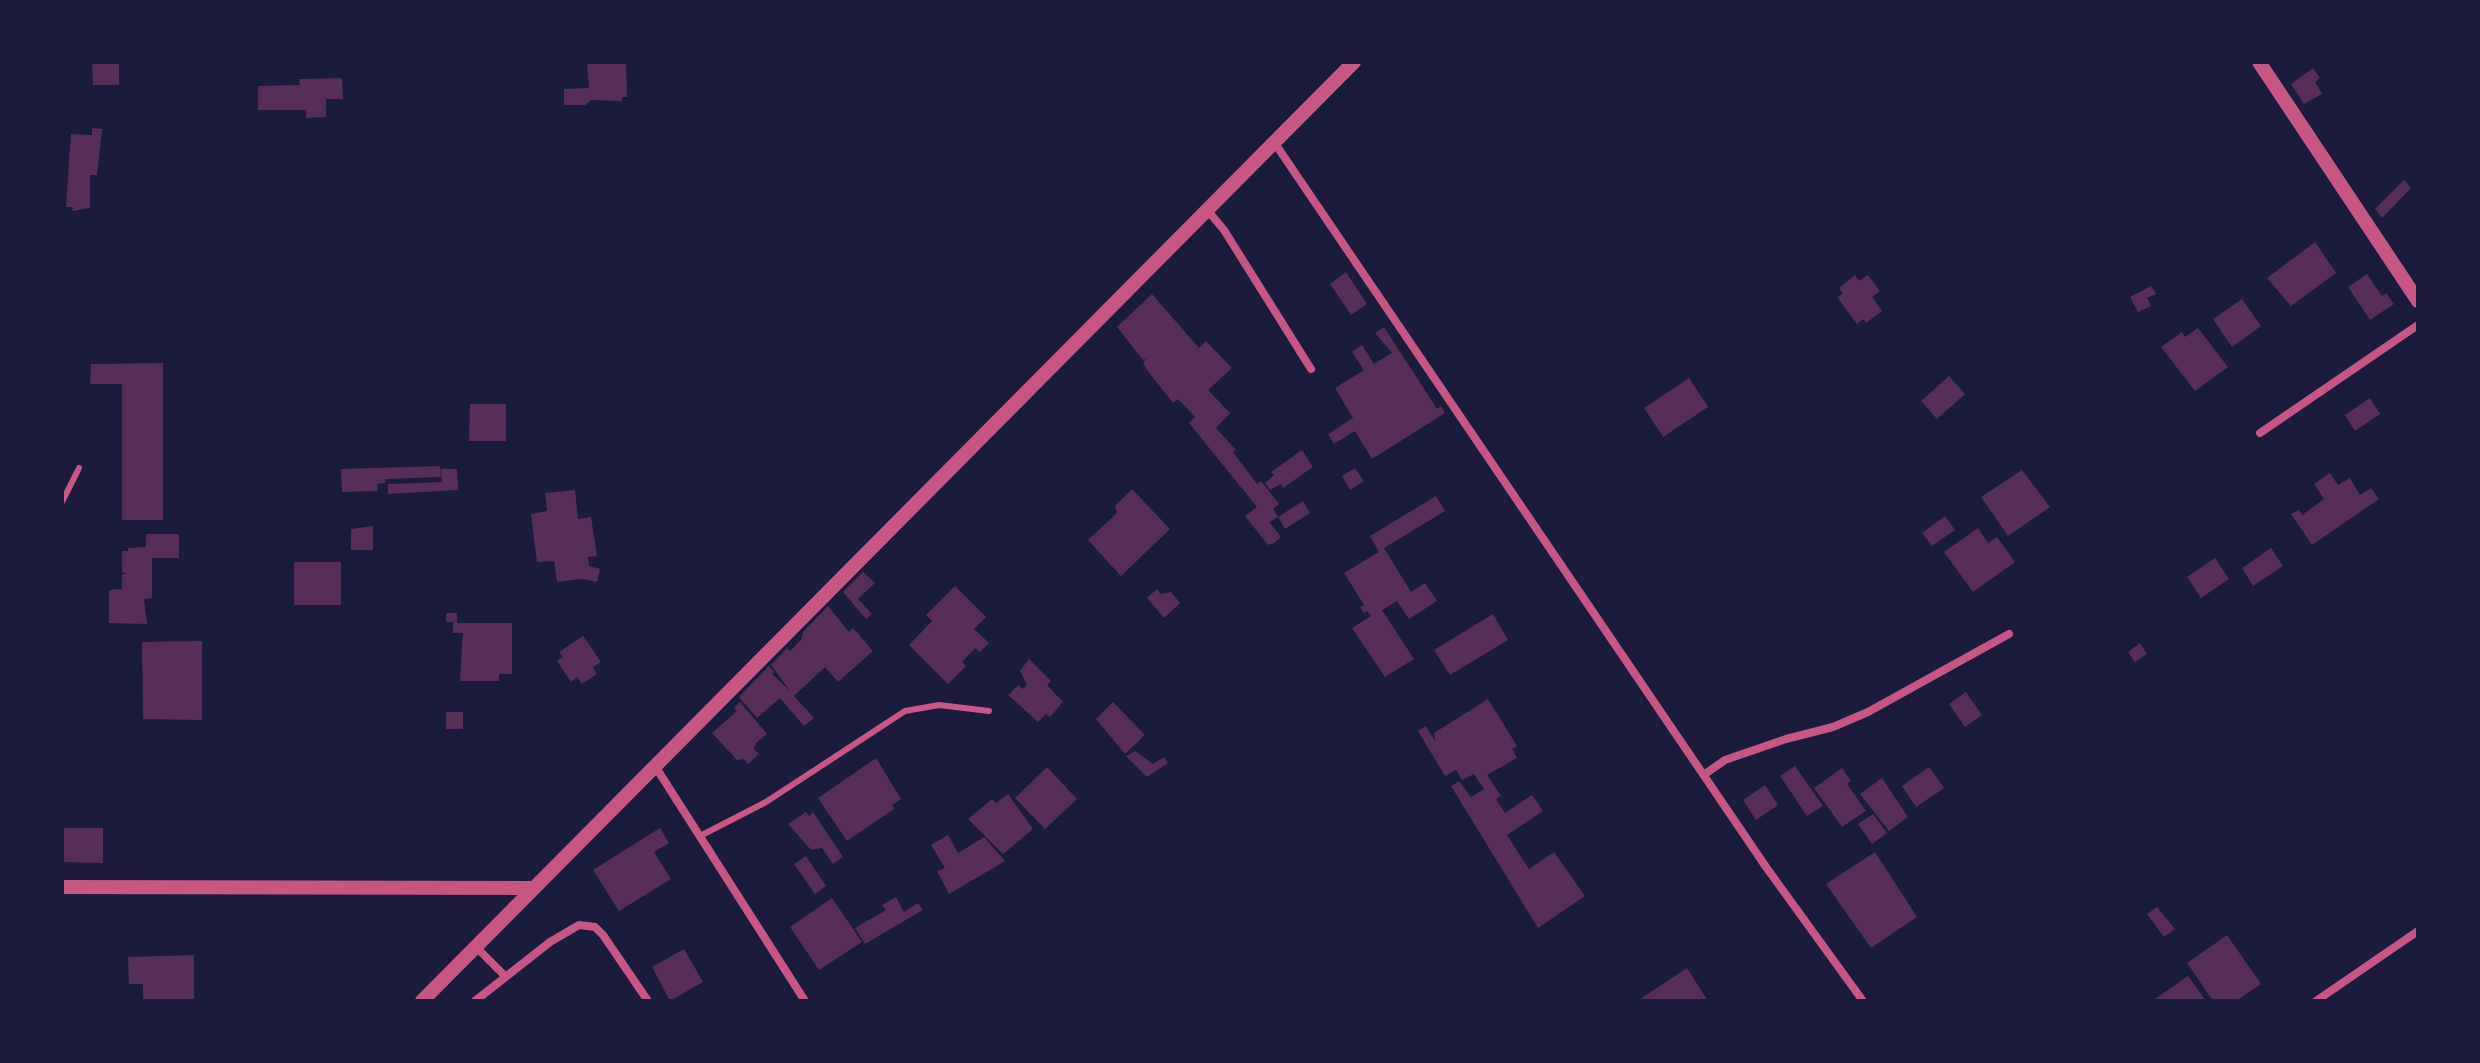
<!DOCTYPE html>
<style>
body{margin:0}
#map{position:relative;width:2480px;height:1063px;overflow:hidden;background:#1b1b3a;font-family:"Times New Roman",serif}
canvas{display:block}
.frame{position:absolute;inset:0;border:64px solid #1b1b3a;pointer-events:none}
</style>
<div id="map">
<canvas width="2480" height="1063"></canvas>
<div class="frame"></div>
</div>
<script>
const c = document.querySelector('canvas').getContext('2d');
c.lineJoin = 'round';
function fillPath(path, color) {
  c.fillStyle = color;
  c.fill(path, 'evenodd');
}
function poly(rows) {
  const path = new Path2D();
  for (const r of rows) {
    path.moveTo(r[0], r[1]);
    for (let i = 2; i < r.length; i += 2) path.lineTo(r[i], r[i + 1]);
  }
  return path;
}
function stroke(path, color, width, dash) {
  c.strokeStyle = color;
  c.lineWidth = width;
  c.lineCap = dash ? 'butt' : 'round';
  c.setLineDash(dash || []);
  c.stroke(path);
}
fillPath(poly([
 [92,62,119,62,119,85,93,85],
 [587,62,626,62,627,97,622,97,622,101,591,100,586,105,564,105,564,89,589,88],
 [2313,68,2320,78,2315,82,2322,94,2304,104,2291,84],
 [342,78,343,99,326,99,326,117,306,118,306,110,258,110,258,86,300,85,299,79],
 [92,128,102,129,97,175,90,175,90,208,72,211,73,207,66,207,71,134,92,135],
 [2404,180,2411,188,2382,218,2375,209],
 [2315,242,2336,273,2291,306,2267,278],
 [1346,272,1367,304,1351,315,1330,284],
 [2367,274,2382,296,2386,293,2394,304,2370,320,2348,287],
 [1855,275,1859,281,1868,275,1880,291,1872,297,1882,311,1866,323,1863,319,1857,324,1837,297,1843,294,1839,288],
 [2151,286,2156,294,2147,298,2151,306,2138,312,2130,297],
 [1152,294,1199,348,1206,341,1232,368,1208,390,1230,413,1216,428,1236,450,1233,452,1257,484,1261,481,1279,504,1273,509,1278,517,1303,501,1310,513,1285,529,1278,517,1269,522,1281,537,1274,543,1268,545,1245,516,1257,507,1189,423,1195,417,1178,399,1173,403,1147,370,1143,362,1147,358,1143,360,1117,327],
 [2242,299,2261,326,2232,347,2213,319],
 [1384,327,1437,409,1441,406,1445,413,1372,459,1355,431,1334,444,1328,434,1353,418,1335,388,1364,370,1352,352,1362,345,1374,364,1392,353,1375,333],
 [2198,328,2228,367,2195,391,2161,347,2182,332,2185,337],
 [163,363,163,520,122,520,122,384,90,384,91,364],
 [1949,376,1965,394,1937,419,1921,401],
 [1689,378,1708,407,1663,437,1644,408],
 [2370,398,2380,414,2355,431,2345,415],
 [470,404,506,404,506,441,469,441],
 [1302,450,1313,467,1283,488,1281,484,1270,490,1265,483,1274,475,1271,472],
 [440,466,441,477,385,479,385,483,377,484,378,491,342,492,341,469],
 [1355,468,1364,481,1350,490,1342,476],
 [441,469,457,469,458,490,388,494,388,484,442,482],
 [2022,470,2050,507,2008,536,1981,497],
 [2330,473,2338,485,2350,478,2360,495,2371,488,2379,499,2312,545,2291,514,2299,510,2302,515,2324,499,2314,484],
 [1132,489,1170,529,1121,576,1088,540,1117,513,1115,506],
 [575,490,578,519,591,517,597,556,588,557,589,566,600,569,597,582,582,579,557,582,554,561,537,562,531,514,547,511,545,493],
 [1436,496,1445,511,1384,548,1411,592,1425,583,1437,601,1409,619,1397,601,1382,610,1414,659,1385,677,1352,628,1371,616,1367,611,1364,613,1360,607,1364,605,1344,573,1379,552,1370,536],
 [1945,516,1955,530,1932,546,1922,533],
 [373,526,373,550,351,550,351,529],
 [1978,528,1988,543,1997,537,2015,562,1973,592,1944,552],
 [146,534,179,534,179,558,152,558,152,598,144,599,147,624,109,623,109,590,122,589,122,574,128,574,122,572,122,551,128,551,128,548,146,547],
 [2271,548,2283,566,2253,586,2242,568],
 [2215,558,2229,579,2201,598,2187,577],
 [294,562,341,562,341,605,294,605],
 [863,572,875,583,858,599,872,614,866,619,843,592],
 [955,586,986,617,974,629,989,643,980,652,975,648,962,662,966,666,948,684,909,645,932,621,926,615],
 [1157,589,1161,594,1171,592,1180,603,1164,618,1147,598],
 [828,606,849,632,853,628,873,651,838,682,825,667,794,696,814,718,804,726,780,698,757,718,739,697,769,666,774,672,772,674,790,691,771,665,787,648,790,651,801,640,803,632],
 [446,613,457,613,457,623,512,623,512,674,499,674,499,681,460,681,463,633,453,633,453,622,446,622],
 [1493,614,1508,640,1450,675,1434,650],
 [583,636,601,662,593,667,597,674,582,684,577,677,571,682,557,661,563,657,559,652],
 [202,641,202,720,143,719,142,642],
 [2140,643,2147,654,2135,662,2128,652],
 [1029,659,1051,681,1047,685,1063,702,1050,717,1046,714,1038,722,1008,695,1018,685,1023,689,1027,685,1020,671],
 [1966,692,1982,715,1965,727,1949,704],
 [1488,699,1517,746,1512,749,1517,758,1487,775,1501,796,1496,799,1505,813,1532,795,1543,811,1507,835,1529,869,1554,852,1585,896,1538,928,1451,786,1459,781,1471,797,1484,789,1474,774,1462,780,1456,770,1445,776,1418,731,1426,726,1435,741,1434,733],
 [740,702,767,734,756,743,754,749,759,754,748,764,744,759,737,760,712,733,737,711,734,708],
 [1113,702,1145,735,1125,754,1096,719],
 [446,712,463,712,463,729,446,729],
 [1135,751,1153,764,1164,757,1168,763,1147,777,1126,756],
 [876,758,901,799,892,805,894,809,847,841,818,798],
 [1795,766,1823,806,1807,816,1780,776],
 [1047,767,1077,799,1045,829,1015,798],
 [1929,767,1944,788,1916,807,1902,786],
 [1842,768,1851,781,1847,784,1866,811,1842,827,1814,788],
 [1882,778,1908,817,1889,831,1860,794],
 [1765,785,1778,805,1756,820,1743,800],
 [1008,794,1033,829,1003,854,968,819,992,799,996,803],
 [806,812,809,816,813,812,843,857,833,864,822,848,811,850,788,824],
 [1873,814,1887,833,1872,844,1858,824],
 [62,828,103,828,103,863,62,862],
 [660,828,669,843,654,852,671,879,619,911,593,870],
 [948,835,958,853,984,837,1005,861,949,894,937,871,945,868,931,845],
 [1875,852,1917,917,1871,948,1826,884],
 [806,856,826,886,815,894,794,864],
 [896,897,904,912,918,903,923,910,865,944,855,928,886,910,882,905],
 [832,898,862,942,819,970,790,927],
 [2157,907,2175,929,2164,937,2147,914],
 [2227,935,2261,984,2236,1001,2213,1001,2187,963],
 [684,949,703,982,670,1001,652,967],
 [194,955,194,1001,143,1001,143,984,129,984,128,957],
 [1687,968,1708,1001,1637,1001],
 [2188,976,2206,1001,2152,1001]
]), '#542f53');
stroke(poly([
 [62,502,79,468],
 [700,836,766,802,905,711,939,705,989,711]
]), '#c65784', 6);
stroke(poly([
 [1274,142,1766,867,1863,1001],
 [1208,211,1224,230,1311,369],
 [2260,433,2418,325],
 [655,766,805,1001],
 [1705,774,1725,760,1786,739,1833,727,1868,712,2009,634],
 [476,947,505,976],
 [475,1001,550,942,579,925,595,927,603,935,648,1001],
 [2316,1001,2418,931]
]), '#c65784', 8);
stroke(poly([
 [2259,62,2418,301],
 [62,887,532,888],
 [422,1001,1354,62]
]), '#c65784', 14);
</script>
